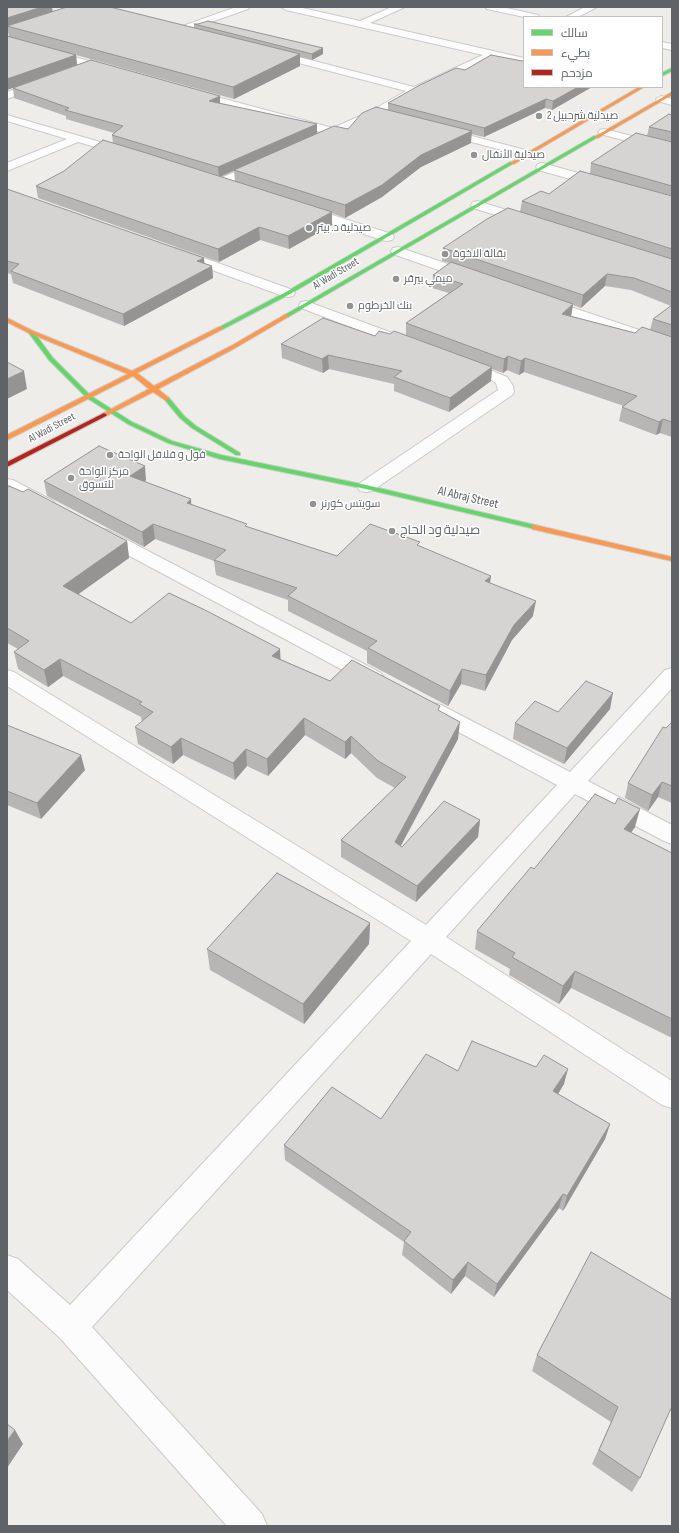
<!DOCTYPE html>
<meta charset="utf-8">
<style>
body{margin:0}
#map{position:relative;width:679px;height:1533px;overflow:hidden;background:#eeede9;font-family:"Sofia Sans Condensed",Cairo,sans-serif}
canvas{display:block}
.frame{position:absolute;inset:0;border:8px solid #5f6367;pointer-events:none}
.legend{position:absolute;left:523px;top:16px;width:140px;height:72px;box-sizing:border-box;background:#fff;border:1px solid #bfc1c2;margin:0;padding:5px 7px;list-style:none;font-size:12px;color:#5f6367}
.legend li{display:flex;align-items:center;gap:8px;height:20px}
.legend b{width:20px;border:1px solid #bfc1c2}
</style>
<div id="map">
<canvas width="679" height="1533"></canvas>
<div class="frame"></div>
<ul class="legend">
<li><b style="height:5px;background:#63d668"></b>سالك</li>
<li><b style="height:5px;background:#ff974d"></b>بطيء</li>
<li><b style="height:5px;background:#b3261e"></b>مزدحم</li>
</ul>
</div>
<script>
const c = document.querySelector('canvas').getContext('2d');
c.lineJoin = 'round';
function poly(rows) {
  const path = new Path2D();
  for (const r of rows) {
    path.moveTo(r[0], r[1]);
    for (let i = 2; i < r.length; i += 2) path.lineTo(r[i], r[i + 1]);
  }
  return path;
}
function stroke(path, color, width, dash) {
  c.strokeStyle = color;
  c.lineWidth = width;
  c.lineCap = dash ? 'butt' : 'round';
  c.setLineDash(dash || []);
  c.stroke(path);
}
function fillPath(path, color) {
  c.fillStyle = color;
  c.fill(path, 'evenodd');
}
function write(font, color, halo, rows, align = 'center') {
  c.font = font + ' "Sofia Sans Condensed",Cairo,sans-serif';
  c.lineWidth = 3;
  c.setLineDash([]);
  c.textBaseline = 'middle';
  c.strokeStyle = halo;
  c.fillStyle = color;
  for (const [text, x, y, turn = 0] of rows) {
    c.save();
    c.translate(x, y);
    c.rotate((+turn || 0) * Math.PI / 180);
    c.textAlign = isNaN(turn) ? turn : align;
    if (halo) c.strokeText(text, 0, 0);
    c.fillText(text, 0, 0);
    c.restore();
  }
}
const street = poly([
 [236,7,250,7,248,9,183,32,177,32,175,30,177,28,236,7],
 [281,7,298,7,360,21,392,7,405,7,370,23,524,58,524,64,494,57,419,92,379,115,322,141,318,140,316,138,324,133,187,95,186,93,187,91,191,90,333,128,371,111,406,91,268,55,267,53,268,51,272,50,414,87,483,55,286,10,281,7],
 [485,7,502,7,538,15,540,17,524,17,487,9,485,7],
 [585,7,597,7,578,17,566,17,585,7],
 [7,38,117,69,118,71,113,74,7,44,7,38],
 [662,42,672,44,672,50,662,48,662,42],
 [41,80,46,83,45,85,7,99,7,92,41,80],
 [661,96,672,99,672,105,657,101,656,99,661,96],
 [7,115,131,151,133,153,131,155,127,156,78,142,7,171,7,163,67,139,7,121,7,115],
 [441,128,533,152,535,154,533,156,529,157,437,133,435,131,441,128],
 [604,129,672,146,672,153,600,134,598,132,600,130,604,129],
 [261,161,265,162,267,165,265,168,224,186,216,186,214,183,216,180,261,161],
 [542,163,607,181,609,184,607,187,603,188,538,170,536,167,538,164,542,163],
 [477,201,533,218,534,221,533,224,528,225,473,208,471,205,473,202,477,201],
 [304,206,392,234,394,237,392,240,387,241,382,240,300,213,298,210,300,207,304,206],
 [398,247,477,274,479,277,477,280,472,281,467,280,393,254,391,251,393,248,398,247],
 [176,248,293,290,295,293,293,296,288,297,283,296,171,255,169,252,171,249,176,248],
 [544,298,672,341,672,350,539,305,537,302,539,299,544,298],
 [306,301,411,340,413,343,411,346,406,347,401,346,301,308,299,305,301,302,306,301],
 [463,359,507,377,513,386,514,392,512,395,372,491,366,492,360,491,357,487,360,483,498,390,496,383,490,379,458,367,455,364,458,361,463,359],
 [7,479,13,480,53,501,56,505,53,509,47,510,41,509,7,491,7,479],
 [102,529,108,530,381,673,384,678,381,683,374,685,367,683,96,538,93,534,96,530,102,529],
 [672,668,672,688,588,781,672,825,672,844,664,841,575,794,446,937,672,1081,672,1108,662,1105,431,954,92,1327,262,1514,267,1526,227,1526,60,1338,7,1290,7,1255,18,1259,70,1305,411,941,7,686,7,670,14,672,426,925,557,785,427,715,423,710,427,705,434,703,441,705,570,772,665,670,672,668]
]);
const fast = poly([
 [672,68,672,71,662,76,662,73,672,68],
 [594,136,598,137,288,317,283,316,594,136],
 [510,162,514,163,290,294,223,329,218,328,286,292,510,162],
 [29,331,33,331,53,358,91,396,132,422,172,441,221,455,366,485,535,525,539,527,535,529,366,489,220,459,168,443,128,424,87,398,49,360,28,332,29,331],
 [167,397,169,398,184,416,196,426,240,453,240,455,236,455,192,428,180,418,165,400,164,399,167,397]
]);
const slow = poly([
 [639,87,644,87,514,164,510,163,639,87],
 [672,92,672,95,598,138,594,137,672,92],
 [286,314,289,316,288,317,235,348,158,389,169,398,169,400,165,400,153,392,106,416,102,416,102,414,149,389,133,376,7,440,7,435,128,374,29,333,7,322,7,318,33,331,132,371,219,327,223,327,223,329,137,373,154,386,231,346,286,314],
 [532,525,535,525,672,557,672,561,532,529,532,525]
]);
const jam = poly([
 [104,413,107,415,106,416,7,467,7,462,104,413]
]);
stroke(street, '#cbcbcb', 2);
stroke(fast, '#cacaca', 2);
stroke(slow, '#cacaca', 2);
stroke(jam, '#cacaca', 2);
fillPath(street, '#fcfcfc');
fillPath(fast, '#63d668');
fillPath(slow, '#ff974d');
fillPath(jam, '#b3261e');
fillPath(poly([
 [7,7,52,7,52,12,194,28,194,24,323,48,323,54,312,60,300,57,300,66,234,99,76,55,77,65,7,90,7,36,9,36,7,28],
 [465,70,592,87,552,110,545,108,484,137,471,134,471,143,421,167,382,197,345,218,332,213,332,225,289,249,260,240,219,262,38,198,36,186,64,171,113,143,112,135,114,133,66,119,66,116,14,98,13,88,220,103,317,134,348,129,388,110,388,103],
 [234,171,235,181,221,177],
 [672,114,672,437,660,433,656,435,619,421,622,407,624,406,524,372,519,375,507,370,503,373,492,369,491,381,449,412,394,391,394,384,329,369,323,373,282,358,281,344,375,336,390,334,406,335,406,323,449,293,432,288,433,275,450,263,442,261,443,248,520,212,522,201,549,194,590,174,591,163,647,136,649,127],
 [605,286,631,290,671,306,653,319,650,330,635,333,571,316,573,305,581,308],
 [7,189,212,266,213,278,124,326,13,283,11,274,7,273],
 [146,480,145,482,191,499,191,504,248,527,337,556,420,546,490,583,533,616,512,640,485,691,461,684,448,706,367,663,367,651,288,611,288,600,216,575,214,561,155,539,144,547,47,496,44,481],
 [7,487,127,541,129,558,78,594,131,623,280,649,280,659,330,681,440,711,458,739,401,846,402,847,480,820,478,837,416,902,341,857,341,840,395,788,377,778,351,753,345,759,305,735,268,776,247,766,235,780,183,755,173,764,138,744,135,727,142,722,141,717,63,676,48,687,18,669,14,652,18,649,7,643],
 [610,709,564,764,513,739,515,723,558,712],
 [672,722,672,803,658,797,648,811,625,798,628,783,666,728],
 [7,725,85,770,41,819,7,805],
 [635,827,631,833,672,853,672,1038,571,988,559,1004,509,975,510,969,475,949,477,931,534,869],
 [370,923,369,944,304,1024,210,970,207,949],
 [458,1071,564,1084,558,1094,610,1124,605,1139,563,1211,559,1208,494,1297,465,1276,451,1294,402,1255,404,1242,285,1160,284,1145,381,1119],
 [591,1252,640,1478,632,1492,592,1464,611,1422,532,1371,537,1355]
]), '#b7b6b5');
fillPath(poly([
 [42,7,52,7,53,13,7,26,7,28,7,18],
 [323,48,323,54,312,60,312,54],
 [300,54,300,66,234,99,233,87],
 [76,55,77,65,7,90,7,79],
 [578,87,592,87,552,110,553,101],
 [220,96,220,106,209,101],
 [546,99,545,108,484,137,484,128],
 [317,124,317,134,219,177,218,167],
 [472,131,471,143,421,167,382,197,345,218,345,205,421,155],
 [332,212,332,225,289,249,288,236],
 [259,227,260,240,219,262,218,249],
 [204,258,205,270,212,266,213,278,124,326,123,314,197,261],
 [607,274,605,286,581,308,583,295],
 [573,304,571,317,562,314],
 [328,355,329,369,323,373,322,359],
 [508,356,507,370,503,373,504,359],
 [525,358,524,372,519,375,521,361],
 [492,367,491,381,449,412,450,398],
 [24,371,27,389,7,399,7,379],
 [663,419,660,433,656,435,659,422],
 [145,466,146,480,132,491,130,476],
 [191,499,192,514,187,503],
 [153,524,155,539,144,547,142,532],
 [127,541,129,558,66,603,63,586],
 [491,576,489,591,485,581],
 [536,601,533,616,512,640,485,691,486,675,514,625],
 [280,649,281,666,272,656],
 [60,659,63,676,48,687,44,670],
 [462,669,461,684,448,706,450,691],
 [613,693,610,709,564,764,567,748],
 [304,718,305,735,268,776,267,759],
 [460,722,458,739,394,858,395,842],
 [351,736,351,753,345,759,345,742],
 [181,738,183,755,173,764,171,747],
 [246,749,247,766,235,780,233,763],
 [81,755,85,770,41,819,37,803],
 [662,782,658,797,648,811,652,795],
 [640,809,635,827,620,847,624,829],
 [480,820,478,837,416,902,417,886],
 [370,923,369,944,304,1024,303,1004],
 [575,971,571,988,559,1004,563,986],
 [568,1069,564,1084,550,1107,553,1091],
 [610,1124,605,1139,563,1211,567,1196],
 [563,1194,559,1208,494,1297,497,1284],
 [468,1262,465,1276,451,1294,453,1280],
 [15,1430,23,1444,7,1468,7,1441]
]), '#959493');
const building = poly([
 [7,7,42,7,7,18,7,7],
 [67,7,110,7,300,54,233,87,7,26,67,7],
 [208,21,323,48,312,54,194,24,198,24,208,21],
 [7,36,76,55,7,79,7,36],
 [491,55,522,61,524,60,524,87,578,87,553,101,546,99,484,128,388,103,420,85,456,68,465,70,491,55],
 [91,60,220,96,209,101,317,124,218,167,112,135,123,126,65,110,69,108,13,88,91,60],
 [376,107,472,131,421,155,382,185,345,205,234,170,334,126,348,129,362,113,376,107],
 [669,114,671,115,672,114,672,132,649,127,669,114],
 [636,133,672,142,672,186,591,163,636,133],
 [103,140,143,152,332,212,288,236,259,227,218,249,36,186,64,171,103,140],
 [580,171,672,196,672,249,522,201,541,191,549,194,580,171],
 [7,189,204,258,197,261,212,266,123,314,11,271,19,264,7,261,7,189],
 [508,208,672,259,672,292,634,278,607,274,583,295,443,248,487,219,508,208],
 [451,262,573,304,562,314,635,333,642,327,672,337,672,422,663,419,659,422,622,407,637,396,525,358,521,361,508,356,504,359,406,323,463,284,433,275,451,262],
 [672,305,672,325,653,319,672,305],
 [323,318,375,336,379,331,390,334,394,331,492,367,450,398,394,377,402,371,328,355,322,359,281,344,323,318],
 [7,362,24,371,7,379,7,362],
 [99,446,145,466,130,476,191,499,187,503,247,524,245,526,337,556,370,524,420,542,417,545,491,576,485,581,536,601,514,625,486,675,462,669,450,691,368,648,377,641,288,596,297,588,214,560,226,550,153,524,142,532,44,481,99,446],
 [9,486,23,492,28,489,127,541,63,586,131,623,169,593,205,610,280,649,272,656,330,681,352,660,440,706,438,710,460,722,395,842,402,847,444,801,480,820,417,886,341,840,406,777,378,761,351,736,345,742,304,718,267,759,246,749,233,763,181,738,171,747,135,727,153,712,139,704,142,702,60,659,44,670,14,652,29,641,7,628,7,487,9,486],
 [586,681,613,693,567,748,515,723,535,701,558,712,586,681],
 [672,722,672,786,662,782,652,795,628,783,663,727,666,728,672,722],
 [7,725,81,755,37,803,7,791,7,725],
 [595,794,615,804,618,798,640,809,624,829,672,853,672,1019,575,971,563,986,512,957,515,953,477,931,531,867,534,869,595,794],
 [277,873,370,923,303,1004,207,949,277,873],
 [472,1041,536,1067,544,1055,568,1069,553,1091,610,1124,567,1196,563,1194,497,1284,468,1262,453,1280,404,1241,411,1232,284,1145,332,1087,381,1119,426,1054,458,1071,472,1041],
 [591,1252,672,1300,672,1406,640,1478,599,1450,618,1407,537,1355,591,1252],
 [7,1424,15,1430,7,1441,7,1424]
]);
fillPath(building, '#d5d4d2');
stroke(building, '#959493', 1);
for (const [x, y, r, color] of [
 [539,116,4,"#919394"],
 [474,155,4,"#919394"],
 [309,228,4,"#919394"],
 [445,254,4,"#919394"],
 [396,279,4,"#919394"],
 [350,306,4,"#919394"],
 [110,455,4,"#919394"],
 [71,478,4,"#919394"],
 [313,504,4,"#919394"],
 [392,531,4,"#919394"]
]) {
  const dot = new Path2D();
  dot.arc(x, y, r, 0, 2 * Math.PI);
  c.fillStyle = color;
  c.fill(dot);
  stroke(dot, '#fff', 1.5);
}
write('11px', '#5f6367', '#fff', [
 ["صيدلية شرحبيل 2",547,116],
 ["صيدلية الأنفال",482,155],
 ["صيدلية د. بيتر",317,228],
 ["بقالة الاخوة",453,254],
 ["ميمي بيرقر",404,279],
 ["بنك الخرطوم",358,306],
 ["فول و فلافل الواحة",118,455],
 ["مركز الواحة",79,472],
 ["للتسوق",79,485],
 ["سويتس كورنر",321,504]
], 'left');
write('11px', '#5f6367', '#fff', [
 ["Al Wadi Street",336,274,-31],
 ["Al Wadi Street",52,428,-28]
]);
write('13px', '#5f6367', '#fff', [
 ["Al Abraj Street",468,498,13]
]);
write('13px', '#5f6367', '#fff', [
 ["صيدلية ود الحاج",400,531]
], 'left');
</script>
